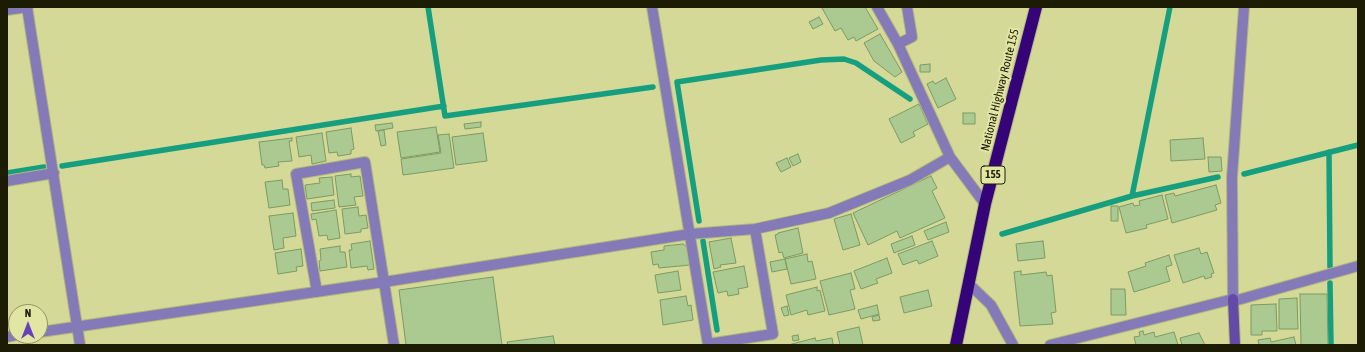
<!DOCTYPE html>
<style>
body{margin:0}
#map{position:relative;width:1365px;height:352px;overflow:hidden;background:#d4d997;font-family:"Asap Condensed",sans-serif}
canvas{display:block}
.frame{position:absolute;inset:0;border:8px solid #1b1c03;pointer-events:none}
.north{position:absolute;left:8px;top:304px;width:40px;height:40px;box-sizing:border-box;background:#e1e6a4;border:1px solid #929564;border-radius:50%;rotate:0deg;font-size:11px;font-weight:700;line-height:16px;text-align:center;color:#1b1c03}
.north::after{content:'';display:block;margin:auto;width:14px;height:18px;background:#6643bb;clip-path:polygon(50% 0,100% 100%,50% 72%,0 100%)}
</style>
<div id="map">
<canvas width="1365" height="352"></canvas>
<div class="frame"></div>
<div class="north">N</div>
</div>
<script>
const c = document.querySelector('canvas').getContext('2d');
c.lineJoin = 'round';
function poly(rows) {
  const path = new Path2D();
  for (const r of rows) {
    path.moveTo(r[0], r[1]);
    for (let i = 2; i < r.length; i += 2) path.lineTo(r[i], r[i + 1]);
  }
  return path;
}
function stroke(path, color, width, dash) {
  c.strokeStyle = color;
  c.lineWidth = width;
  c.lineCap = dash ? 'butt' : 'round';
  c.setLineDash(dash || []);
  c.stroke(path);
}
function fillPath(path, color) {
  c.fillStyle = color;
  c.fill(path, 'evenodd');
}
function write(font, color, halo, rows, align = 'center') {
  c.font = font + ' "Asap Condensed",sans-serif';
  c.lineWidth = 4;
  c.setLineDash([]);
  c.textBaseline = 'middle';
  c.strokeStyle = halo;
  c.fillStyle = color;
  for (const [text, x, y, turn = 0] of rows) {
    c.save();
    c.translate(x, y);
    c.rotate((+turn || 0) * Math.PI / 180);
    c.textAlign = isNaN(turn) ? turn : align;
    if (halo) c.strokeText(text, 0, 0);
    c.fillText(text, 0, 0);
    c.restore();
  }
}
stroke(poly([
 [428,7,445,116,653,87],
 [1329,152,1330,267],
 [62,166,444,106],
 [7,173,44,167],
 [1244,174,1358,145],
 [1132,196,1170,7],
 [699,221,677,82,821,60,844,59,856,63,910,99],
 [1002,234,1132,196,1218,177],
 [703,241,717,330],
 [1330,283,1331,345]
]), '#169f7f', 5.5);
const building = poly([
 [824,7,865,7,878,29,856,41,854,37,848,40,841,28,835,31,822,8,824,7],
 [819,17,823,24,813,29,809,22,819,17],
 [880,34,902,72,895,77,874,61,864,43,880,34],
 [930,64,930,72,920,72,920,65,930,64],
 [946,78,956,99,938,108,927,84,933,81,935,84,946,78],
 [919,104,928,124,913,132,915,136,901,143,889,119,919,104],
 [963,113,975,113,975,124,963,124,963,113],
 [481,122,481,127,465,129,464,124,481,122],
 [392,123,393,128,376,131,375,125,392,123],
 [436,127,440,152,401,158,397,132,436,127],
 [351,128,354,149,351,150,351,154,338,156,337,152,329,153,326,132,351,128],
 [384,130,386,145,381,146,378,131,384,130],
 [322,133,326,161,312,164,311,155,299,157,296,137,322,133],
 [483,133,487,161,456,165,452,137,483,133],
 [449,134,454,168,403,175,401,159,441,153,438,135,449,134],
 [292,138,292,141,289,141,292,161,278,162,279,166,265,168,264,165,262,165,259,142,292,138],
 [1203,138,1205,159,1171,161,1170,140,1203,138],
 [798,154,801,162,793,166,789,158,798,154],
 [1208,157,1221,157,1222,171,1209,172,1208,157],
 [787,158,791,167,781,172,776,163,787,158],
 [351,174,351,177,360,176,363,196,354,197,356,205,339,207,335,176,351,174],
 [931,176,937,188,932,191,945,218,900,238,897,231,868,245,853,213,931,176],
 [332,177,334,195,307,199,305,185,320,183,319,178,332,177],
 [282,180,283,189,288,189,290,205,269,208,265,182,282,180],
 [1216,185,1221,203,1215,205,1217,210,1172,223,1165,195,1174,193,1175,196,1216,185],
 [1162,195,1168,219,1146,225,1147,228,1126,233,1119,207,1133,203,1134,206,1140,205,1139,201,1162,195],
 [334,200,335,208,312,211,311,203,334,200],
 [1111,206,1118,206,1118,221,1111,221,1111,206],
 [358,207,359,216,366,215,368,228,361,229,361,232,345,234,342,209,358,207],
 [336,210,340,238,328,240,327,235,319,236,316,219,312,220,311,214,336,210],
 [293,213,296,236,283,238,284,248,274,250,269,216,293,213],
 [851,214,860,245,843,250,834,219,851,214],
 [946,222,949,232,928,240,924,231,946,222],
 [798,228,803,253,784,258,782,252,779,253,775,235,778,234,778,233,798,228],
 [912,236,915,245,894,253,891,244,912,236],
 [731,238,736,263,720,265,721,267,714,269,709,242,731,238],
 [370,241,374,269,368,270,367,266,351,268,349,250,352,250,351,244,370,241],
 [932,241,938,256,919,264,917,260,903,265,898,254,932,241],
 [1043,241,1045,258,1018,261,1016,244,1043,241],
 [683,244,687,247,690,265,659,268,658,264,653,265,651,252,664,250,664,246,683,244],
 [340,246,340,252,345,252,347,267,320,271,319,261,321,260,320,249,340,246],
 [1199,248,1201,254,1207,252,1214,273,1211,274,1212,277,1205,279,1204,276,1183,283,1174,255,1199,248],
 [301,249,303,266,296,267,297,271,278,274,275,253,301,249],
 [807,254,808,262,812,261,816,279,791,284,785,259,807,254],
 [1169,255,1172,265,1166,267,1170,281,1134,292,1128,272,1146,266,1145,263,1169,255],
 [887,258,892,273,876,279,878,283,861,289,854,271,887,258],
 [785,259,787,269,772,272,770,262,785,259],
 [744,266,748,287,738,289,739,294,728,296,727,291,718,293,713,272,744,266],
 [678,271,681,290,658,293,655,275,678,271],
 [1021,271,1021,275,1046,272,1047,276,1052,275,1056,312,1051,313,1053,324,1020,326,1014,272,1021,271],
 [851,273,855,289,850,290,855,309,829,315,820,281,851,273],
 [493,277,502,345,406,345,399,290,493,277],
 [817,287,817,291,820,290,825,311,808,315,807,310,791,315,786,295,817,287],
 [1111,289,1125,289,1126,315,1111,315,1111,289],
 [928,290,932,306,904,313,900,297,928,290],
 [1300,294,1327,294,1328,345,1301,345,1300,294],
 [686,296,688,306,691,305,693,320,663,325,660,300,686,296],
 [1297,298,1298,329,1279,329,1279,299,1297,298],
 [1276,304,1277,331,1262,331,1262,335,1251,335,1251,305,1276,304],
 [877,305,879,314,861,319,858,310,877,305],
 [787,306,789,315,784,316,781,308,787,306],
 [879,315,880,320,873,321,872,317,879,315],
 [859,327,863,345,840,345,837,332,859,327],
 [1143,331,1144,335,1154,332,1155,337,1174,332,1178,345,1136,345,1134,337,1140,336,1139,332,1143,331],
 [1199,333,1205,345,1182,345,1180,338,1199,333],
 [798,335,799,340,793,341,792,336,798,335],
 [553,336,555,345,508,345,507,342,553,336],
 [1294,337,1296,345,1259,345,1258,340,1270,338,1271,342,1294,337],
 [815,338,816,341,832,338,833,344,835,345,788,345,815,338]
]);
fillPath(building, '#abca91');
stroke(building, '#7c9a63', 1);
const street = poly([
 [27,7,80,345],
 [652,7,708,345],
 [877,7,898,44,950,157,985,204],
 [7,10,28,7],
 [898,44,912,37,907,7],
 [7,181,54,173],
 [969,284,991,305,1013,345],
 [317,292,296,174,365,162,394,345],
 [1234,301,1358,266],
 [40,332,384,282,690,234,755,229,829,213,910,180,950,157],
 [7,337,16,335],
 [708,344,773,334,755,229],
 [1050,345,1233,299,1232,177,1244,7]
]);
const secondary = poly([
 [1233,299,1235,345]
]);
const highway = poly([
 [956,345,985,204,1036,7]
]);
stroke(street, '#b3b77c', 12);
stroke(secondary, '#b3b77c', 12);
stroke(highway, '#b3b77c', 14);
stroke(street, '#857ab8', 10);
stroke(secondary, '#624ba7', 10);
stroke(highway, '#360479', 12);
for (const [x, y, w] of [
 [993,175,24]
]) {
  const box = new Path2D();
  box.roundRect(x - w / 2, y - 9, w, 18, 3);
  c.fillStyle = '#e1e6a4';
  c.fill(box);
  stroke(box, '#1b1c03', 1);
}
write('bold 11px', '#1b1c03', null, [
 ["155",993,175]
]);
write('12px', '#1b1c03', '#e1e6a4', [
 ["National Highway Route 155",1000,90,-76]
]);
</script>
